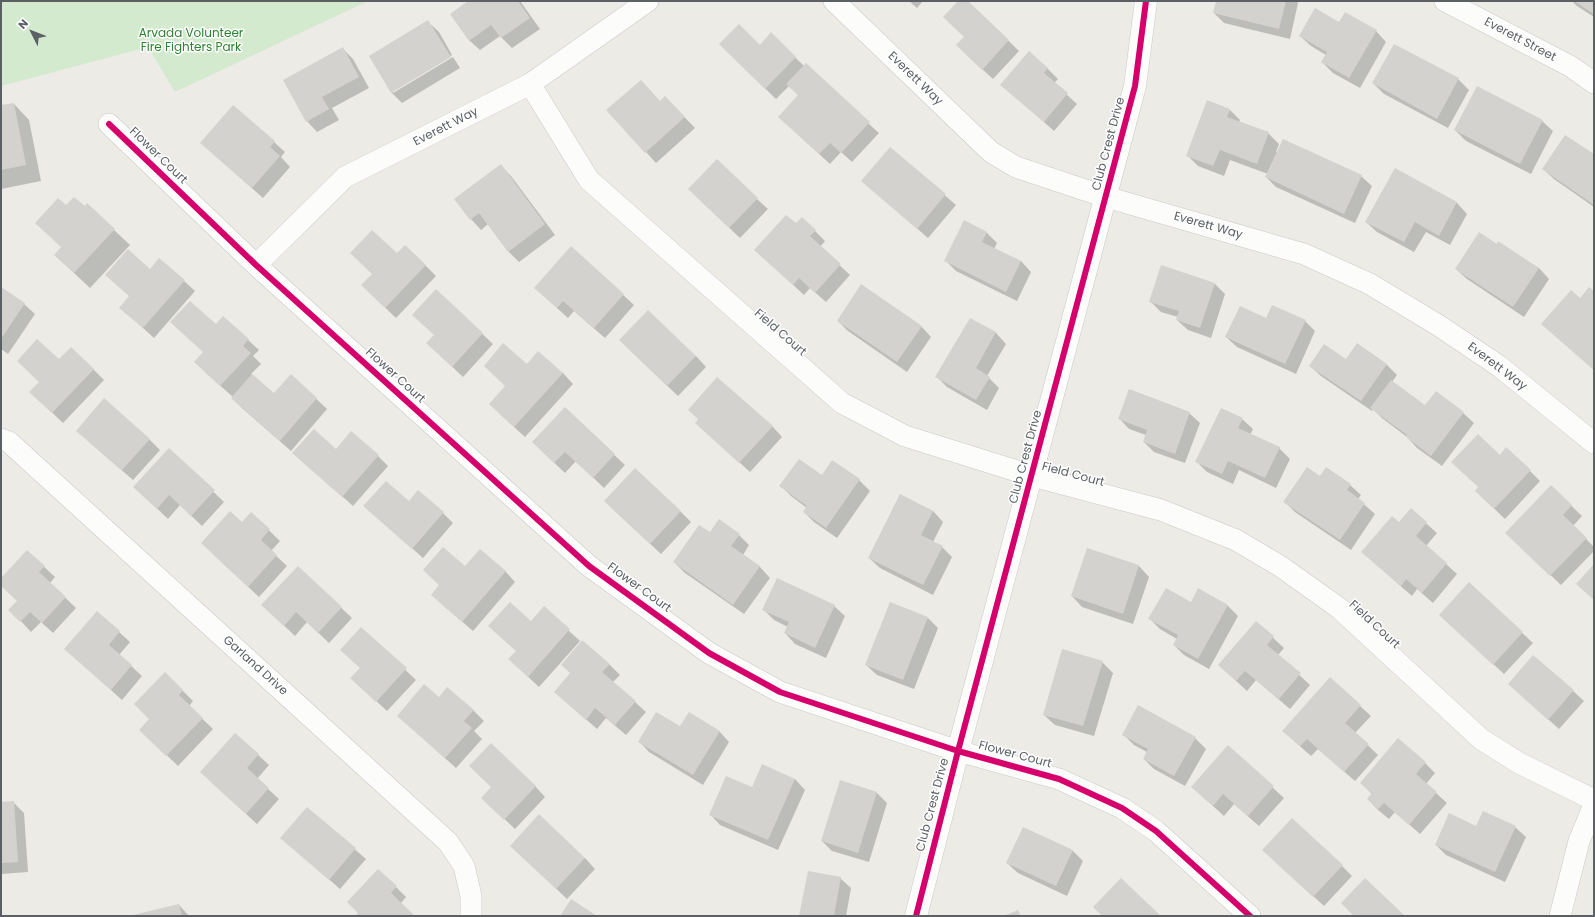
<!DOCTYPE html>
<style>
body{margin:0}
#map{position:relative;width:1595px;height:917px;overflow:hidden;background:#ecebe6;font-family:Poppins,sans-serif}
canvas{display:block}
.frame{position:absolute;inset:0;border:2px solid #5b6065;pointer-events:none}
.north{position:absolute;left:12px;top:12px;width:40px;height:40px;-webkit-text-stroke:3px #fff;paint-order:stroke;rotate:312deg;font-size:11px;font-weight:700;line-height:16px;text-align:center;color:#5b6065}
.north::after{content:'';display:block;margin:auto;width:14px;height:18px;background:#5b6065;clip-path:polygon(50% 0,100% 100%,50% 72%,0 100%)}
</style>
<div id="map">
<canvas width="1595" height="917"></canvas>
<div class="frame"></div>
<div class="north">N</div>
</div>
<script>
const c = document.querySelector('canvas').getContext('2d');
c.lineJoin = 'round';
function fillPath(path, color) {
  c.fillStyle = color;
  c.fill(path, 'evenodd');
}
function poly(rows) {
  const path = new Path2D();
  for (const r of rows) {
    path.moveTo(r[0], r[1]);
    for (let i = 2; i < r.length; i += 2) path.lineTo(r[i], r[i + 1]);
  }
  return path;
}
function stroke(path, color, width, dash) {
  c.strokeStyle = color;
  c.lineWidth = width;
  c.lineCap = dash ? 'butt' : 'round';
  c.setLineDash(dash || []);
  c.stroke(path);
}
function write(font, color, halo, rows, align = 'center') {
  c.font = font + ' Poppins,sans-serif';
  c.lineWidth = 3;
  c.setLineDash([]);
  c.textBaseline = 'middle';
  c.strokeStyle = halo;
  c.fillStyle = color;
  for (const [text, x, y, turn = 0] of rows) {
    c.save();
    c.translate(x, y);
    c.rotate((+turn || 0) * Math.PI / 180);
    c.textAlign = isNaN(turn) ? turn : align;
    if (halo) c.strokeText(text, 0, 0);
    c.fillText(text, 0, 0);
    c.restore();
  }
}
fillPath(poly([
 [1,1,368,1,175,92,148,47,1,86]
]), '#d3eacf');
fillPath(poly([
 [470,1,520,1,540,29,512,48,500,36,480,50,469,40],
 [909,1,923,1,917,8],
 [960,1,967,1,1019,51,993,79,968,56],
 [1217,1,1297,1,1298,3,1290,39,1224,23,1214,13],
 [1572,1,1594,1,1594,17,1577,6],
 [428,22,439,32,452,55,393,91,393,93,453,57,460,68,402,103,392,93,370,57],
 [1340,23,1376,31,1386,42,1360,88,1333,73,1322,62,1326,55,1311,46,1300,36],
 [771,34,804,66,879,133,852,162,841,152,830,164,790,127,799,96,789,86,776,99,731,55,760,46],
 [1394,45,1458,79,1469,90,1448,128,1384,94,1373,83],
 [342,48,353,59,369,88,332,108,339,120,317,132,307,121],
 [1047,68,1058,79,1054,83,1077,104,1054,131,1002,85],
 [665,97,695,128,656,163,608,110,660,102],
 [14,104,29,120,41,181,1,189,1,106],
 [234,106,285,152,281,157,290,167,263,198,201,143],
 [1230,110,1240,120,1239,122,1268,133,1279,144,1276,152,1361,176,1372,186,1355,223,1276,187,1266,177,1268,174,1230,160,1224,176,1198,166,1188,156],
 [1542,121,1553,131,1531,174,1466,141,1455,130],
 [890,148,956,205,928,238,862,181],
 [1594,156,1594,207,1554,179,1543,169],
 [501,166,511,176,555,235,519,262,508,251,488,224,481,230,471,219,456,199],
 [1395,170,1457,203,1467,214,1450,245,1426,232,1414,252,1377,232,1366,222],
 [757,199,768,209,740,238,700,200],
 [66,207,114,230,130,245,90,288,55,255,62,247],
 [965,222,987,233,997,243,994,249,1021,261,1031,272,1017,301,956,271,946,261],
 [796,225,815,231,825,241,820,247,850,275,826,302,810,288,804,295,766,260],
 [1497,245,1539,268,1549,279,1524,317,1467,279,1456,269],
 [571,247,634,305,605,338,574,311,568,318,546,298],
 [425,265,436,276,396,318,372,295],
 [184,281,195,291,154,338,121,308],
 [1215,284,1225,294,1211,338,1188,330,1177,320,1178,317,1161,312,1150,301],
 [1,289,24,304,35,314,8,354,1,349],
 [436,290,493,344,463,377,438,353,435,335],
 [1594,292,1594,370,1542,324,1580,299],
 [223,317,259,350,253,356,261,364,251,374,274,395,291,375,327,409,291,451,242,408,232,398,233,397,206,373,204,353,216,325],
 [971,319,996,333,1006,344,987,376,999,388,987,410,947,387,937,377],
 [1266,320,1305,321,1315,331,1296,374,1237,347,1226,337],
 [838,321,921,326,931,337,907,372,848,331],
 [631,351,696,356,706,367,678,396],
 [1347,360,1386,364,1397,375,1392,382,1426,407,1463,413,1474,423,1442,466,1417,448,1407,437,1382,418,1373,409,1372,411,1321,376,1310,366],
 [527,366,563,373,573,384,525,437,501,415],
 [93,369,104,380,63,423,41,402],
 [565,409,625,465,604,488,576,461,565,473,544,453],
 [1189,413,1200,423,1185,463,1154,452,1144,442,1146,435,1129,429,1119,418],
 [1242,419,1253,429,1250,435,1279,448,1290,459,1276,488,1239,470,1233,484,1207,472,1197,462],
 [772,426,782,437,750,472,707,433],
 [149,439,160,450,133,480,88,441],
 [169,449,224,502,202,526,180,505,168,519,145,497],
 [336,450,378,456,388,466,353,506,294,453],
 [1500,456,1530,471,1540,481,1505,519,1476,491],
 [832,461,859,480,870,491,837,538,814,522,804,512,807,508,791,496,781,486,822,476],
 [1320,478,1350,485,1361,495,1358,499,1375,514,1351,550,1295,512,1284,501],
 [1551,486,1582,516,1573,526,1594,547,1594,551,1561,585,1517,543],
 [900,495,933,511,943,522,933,542,942,547,952,557,933,595,880,568,869,558],
 [365,506,443,513,453,523,423,558],
 [1411,510,1437,533,1426,546,1457,574,1433,603,1417,589,1412,596,1362,552,1399,524],
 [615,511,680,511,691,522,661,554],
 [251,513,280,541,271,551,287,566,259,597,213,554],
 [710,534,739,535,749,545,743,555,760,567,770,578,744,614,685,573,674,562],
 [27,551,55,577,50,583,76,608,53,633,41,622,31,632,20,620,18,601,1,585,1,580],
 [1139,566,1149,577,1133,624,1082,607,1072,596],
 [298,567,352,618,329,643,307,622,295,636,273,615],
 [465,567,505,571,515,582,473,631,443,605],
 [1469,583,1533,643,1504,674,1451,625],
 [1199,590,1228,606,1238,616,1209,669,1184,655,1174,645,1177,639,1160,629,1150,619,1191,603],
 [834,606,845,616,826,658,795,644,785,633,788,627,774,620,763,609],
 [544,608,580,641,539,687,509,659,517,651,531,622],
 [97,612,130,642,119,655,142,676,122,700,65,649],
 [928,618,938,628,914,689,877,675,866,665],
 [1256,622,1284,648,1278,655,1310,685,1290,709,1256,680,1247,691,1219,665],
 [361,628,416,680,387,711,362,688],
 [1102,662,1113,673,1094,736,1055,725,1044,715],
 [609,664,620,675,613,682,646,712,626,735,606,718,597,729,555,692,571,673],
 [165,673,193,701,189,706,213,729,178,766,141,730,151,719],
 [1509,684,1573,691,1584,701,1559,729],
 [439,698,473,710,484,721,474,731,482,739,456,768,398,716],
 [1360,706,1371,716,1355,733,1378,755,1355,781,1318,749,1311,756,1294,741],
 [1139,707,1195,738,1206,749,1185,786,1154,769,1144,759,1147,752,1134,745,1123,734],
 [681,728,719,731,729,742,703,785,649,752,639,741],
 [235,734,269,765,257,779,279,799,257,824,211,782],
 [1228,747,1284,798,1259,826,1234,804,1224,816,1203,797],
 [1425,763,1435,773,1426,784,1447,803,1420,834,1395,812,1389,819,1378,810,1368,799,1372,794,1361,783],
 [795,779,805,790,778,850,720,825,710,814,753,789],
 [535,786,545,797,515,829,493,808],
 [876,792,887,803,869,862,832,851,822,841],
 [13,802,24,813,28,872,1,874,1,803],
 [307,808,366,859,340,889,282,838],
 [1477,827,1515,827,1526,837,1505,882,1446,855,1436,845],
 [1073,851,1083,861,1067,896,1018,873,1007,863],
 [522,856,585,858,595,869,567,899],
 [1274,860,1342,866,1352,876,1324,906],
 [840,878,851,888,846,916,800,916],
 [396,887,406,897,401,903,414,916,356,916],
 [179,905,189,916,135,916]
]), '#0003');
fillPath(poly([
 [468,1,518,1,530,18,501,38,491,25,469,41,450,14],
 [958,1,968,1,1009,40,982,70,956,45,964,37,943,17],
 [1216,1,1286,1,1279,29,1213,13],
 [1574,1,1594,1,1594,14],
 [1315,8,1339,22,1345,12,1377,30,1349,78,1321,62,1327,52,1299,36],
 [428,20,451,57,391,93,369,56],
 [739,24,760,45,771,32,796,57,765,89,719,44],
 [1394,44,1459,78,1437,119,1372,83],
 [343,47,359,77,322,97,329,109,306,122,283,80],
 [1029,51,1048,68,1044,73,1068,93,1044,122,1000,85],
 [806,63,870,122,841,153,830,143,819,154,778,117,798,95,786,84],
 [641,80,660,101,665,96,685,117,645,153,606,110],
 [1477,86,1543,120,1520,164,1454,130],
 [1207,100,1230,109,1227,117,1269,132,1257,164,1220,150,1213,166,1186,156],
 [14,103,26,165,1,170,1,105],
 [233,105,275,141,270,147,280,156,252,188,200,143],
 [1565,135,1594,154,1594,205,1542,169],
 [1283,139,1362,175,1344,214,1265,177],
 [890,147,946,194,917,229,861,181],
 [717,159,758,198,729,228,688,189],
 [501,164,545,224,508,252,479,213,470,220,454,199],
 [1395,168,1457,202,1439,236,1415,222,1404,242,1365,222],
 [74,197,85,206,87,203,115,229,74,273,54,255,61,247,35,223,58,198,66,205],
 [786,215,796,223,802,217,816,230,810,236,841,264,815,293,799,278,793,285,754,250],
 [964,220,987,232,982,242,1021,261,1006,292,944,261],
 [372,230,397,253,405,245,426,265,385,308,361,285,372,274,350,253],
 [1479,232,1497,244,1498,241,1539,268,1513,307,1455,269],
 [571,246,624,294,594,328,563,301,557,308,534,288],
 [128,249,150,269,159,258,185,280,143,328,119,308,129,296,105,275],
 [1161,265,1215,283,1200,328,1176,320,1179,311,1149,302],
 [861,284,922,326,897,362,837,321],
 [1,287,25,303,1,339],
 [1589,287,1594,291,1594,370,1541,324,1571,290,1580,298],
 [436,289,483,333,452,367,426,343,434,335,412,315],
 [190,301,216,324,223,316,249,339,243,346,251,353,220,386,194,362,203,352,170,322],
 [1272,305,1306,320,1285,364,1225,337,1240,306,1266,318],
 [648,310,696,356,667,386,619,340],
 [970,318,996,332,976,368,990,377,976,400,935,377],
 [37,339,59,359,71,347,94,369,52,413,29,392,39,382,17,361],
 [503,343,527,364,538,351,563,373,514,427,489,404,505,386,484,366],
 [1357,343,1387,364,1361,401,1309,366,1324,344,1346,359],
 [252,374,274,393,291,374,317,398,280,441,231,398],
 [717,377,773,426,739,463,695,423,698,419,688,410],
 [1391,380,1425,405,1436,391,1464,412,1431,456,1406,437,1407,435,1370,408],
 [1129,389,1190,412,1175,454,1143,442,1147,430,1118,419],
 [104,398,150,439,122,470,76,431],
 [565,407,615,454,593,478,565,452,554,463,532,442],
 [1221,408,1243,418,1238,428,1280,447,1265,478,1228,461,1222,474,1195,462],
 [314,429,336,449,351,431,379,455,342,497,292,453],
 [1478,434,1500,455,1506,447,1531,470,1494,509,1475,491,1478,487,1451,462],
 [169,448,215,490,191,516,169,495,157,509,133,487],
 [799,459,822,475,832,460,860,479,826,528,803,512,807,506,779,486],
 [1307,467,1320,476,1326,467,1351,484,1347,490,1365,503,1340,540,1283,502],
 [635,468,681,511,650,544,604,501],
 [386,481,409,501,418,490,444,512,412,549,363,506],
 [1551,485,1572,505,1563,515,1587,538,1550,576,1505,533],
 [900,494,933,511,921,535,943,546,923,585,868,558],
 [1411,508,1427,522,1416,536,1447,563,1422,593,1406,579,1401,586,1361,552,1392,516,1399,522],
 [230,511,242,522,251,512,270,529,261,540,277,555,248,587,201,543],
 [719,519,740,534,731,546,760,566,733,605,673,562,699,525,710,532],
 [443,547,465,566,480,549,506,571,462,622,431,595,439,585,423,570],
 [1087,548,1139,565,1123,614,1071,596],
 [27,550,45,566,39,572,66,597,42,623,30,612,20,622,8,610,17,601,1,586,1,578],
 [1594,564,1594,600,1576,584],
 [298,566,342,607,318,633,296,612,284,626,261,605],
 [777,578,835,605,815,648,784,633,789,622,762,610],
 [1469,582,1523,632,1493,665,1439,615],
 [1166,588,1191,602,1198,588,1228,605,1198,659,1173,645,1178,635,1148,619],
 [510,602,531,621,544,606,570,629,528,677,508,659,516,651,488,626],
 [890,602,928,617,903,680,865,665],
 [97,611,120,631,109,645,132,665,111,690,64,649],
 [1256,621,1274,636,1267,645,1301,673,1279,699,1245,671,1236,681,1218,665],
 [361,627,407,668,376,702,350,678,360,668,340,650],
 [582,640,610,664,602,672,636,701,615,725,595,708,586,720,554,692,570,673,561,665],
 [1062,649,1103,661,1083,726,1043,715],
 [1533,655,1574,690,1548,720,1508,684],
 [165,672,183,690,179,695,203,718,166,756,139,730,149,719,134,704],
 [1330,677,1361,705,1345,723,1369,744,1344,772,1307,739,1300,746,1282,731],
 [424,684,439,697,447,687,474,710,464,721,472,728,445,758,397,716],
 [1138,705,1196,737,1174,776,1143,759,1148,749,1122,735],
 [656,712,680,726,689,712,720,731,693,775,638,742],
 [235,733,259,754,247,768,269,788,246,814,200,772],
 [1398,738,1426,762,1416,774,1437,792,1409,825,1384,803,1378,809,1367,799,1372,793,1360,783],
 [491,743,536,786,504,820,481,798,491,787,469,766],
 [1228,745,1274,786,1248,816,1223,794,1213,806,1191,787],
 [762,764,795,779,768,840,709,815,726,776,752,787],
 [840,780,877,792,858,853,821,841],
 [14,801,18,862,1,863,1,802],
 [307,807,356,848,329,880,280,838],
 [1483,811,1516,826,1495,872,1435,845,1449,813,1476,826],
 [539,814,585,858,556,889,510,846],
 [1292,818,1343,865,1313,897,1262,850],
 [1023,827,1073,850,1056,886,1006,863],
 [378,869,397,886,391,893,415,916,355,916,358,913,347,902],
 [808,871,841,877,834,916,799,916],
 [1121,878,1161,916,1102,916,1093,907],
 [1365,878,1405,916,1354,916,1341,903],
 [571,899,597,916,560,916],
 [179,904,182,916,133,916,133,915],
 [1018,910,1021,916,1004,916]
]), '#d3d2cf');
const minor = poly([
 [834,1,991,152,1016,167,1106,197,1304,254,1370,284,1438,325,1499,366,1594,443],
 [1445,1,1570,66,1594,83],
 [530,84,589,180,842,403,905,436,1033,476,1161,510,1236,540,1280,566,1339,608,1481,739,1519,763,1594,800],
 [109,124,256,265,589,566,709,653,780,692,958,751,1059,779,1122,808,1156,831,1250,916],
 [256,265,345,177,530,84,648,1],
 [1,439,9,442,448,842,464,866,471,896,471,916],
 [1560,916,1579,841,1594,805]
]);
const tertiary = poly([
 [916,916,958,751,1135,86,1146,1]
]);
stroke(minor, '#c9c9c8', 22);
stroke(tertiary, '#c9c9c8', 23);
stroke(minor, '#fcfcfb', 21);
stroke(tertiary, '#fcfcfb', 22);
stroke(poly([
 [109,124,256,265,589,566,709,653,780,692,958,751,1059,779,1122,808,1156,831,1250,916],
 [916,916,958,751,1135,86,1146,1]
]), '#d6006c', 6);
write('12px', '#2d832f', '#fff', [
 ["Arvada Volunteer",191,34],
 ["Fire Fighters Park",191,48]
]);
write('12px', '#5b6065', '#fff', [
 ["Everett Street",1520,40,28],
 ["Everett Way",915,79,44],
 ["Everett Way",446,127,-27],
 ["Club Crest Drive",1109,144,-75],
 ["Flower Court",158,156,44],
 ["Everett Way",1208,226,16],
 ["Field Court",780,333,41],
 ["Everett Way",1497,367,37],
 ["Flower Court",395,376,42],
 ["Club Crest Drive",1026,457,-75],
 ["Field Court",1073,475,15],
 ["Flower Court",639,588,36],
 ["Field Court",1374,625,43],
 ["Garland Drive",255,666,42],
 ["Flower Court",1015,755,15],
 ["Club Crest Drive",933,805,-75]
]);
</script>
